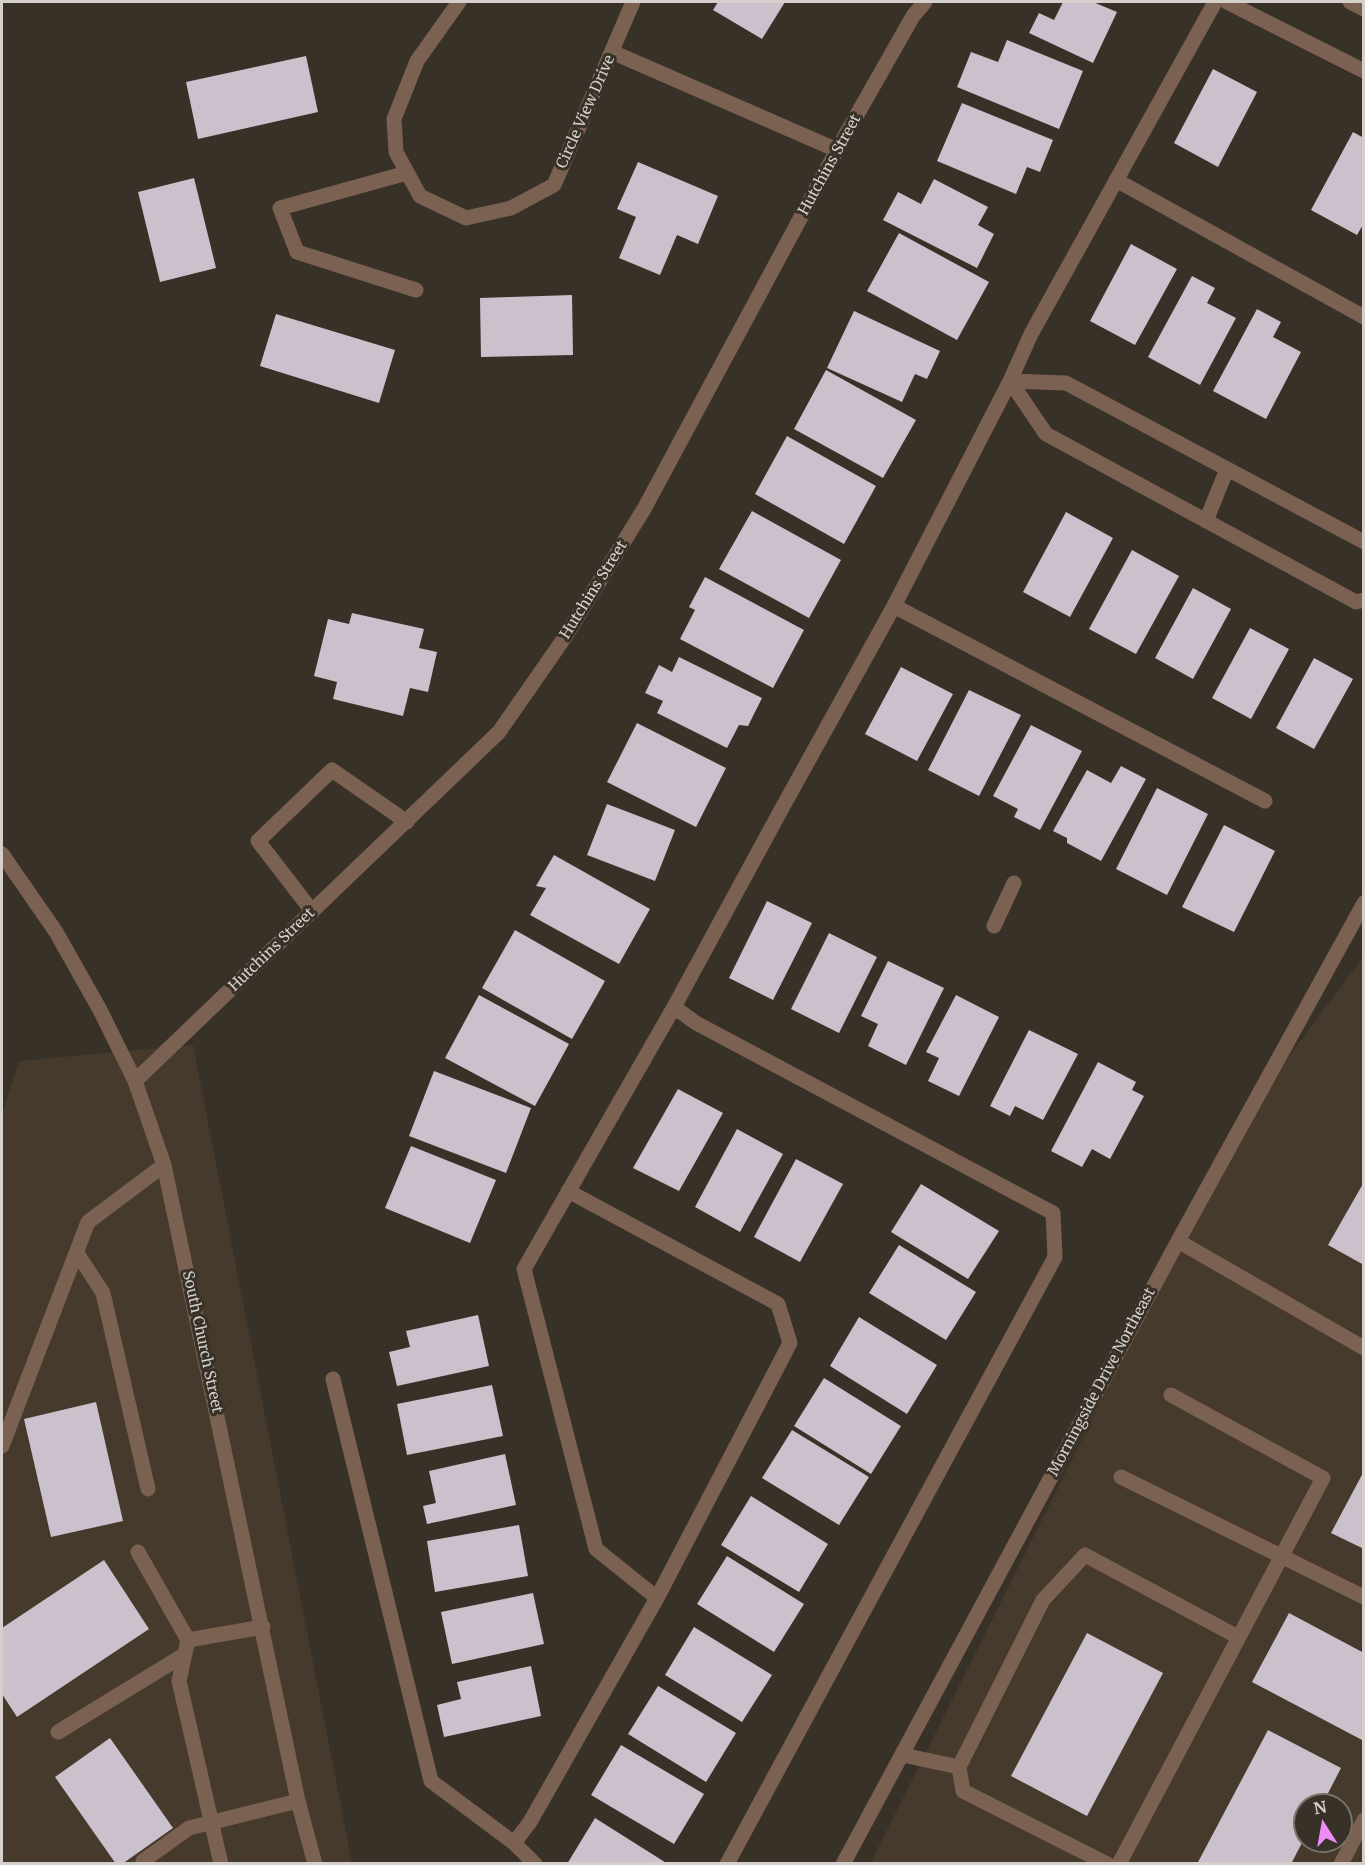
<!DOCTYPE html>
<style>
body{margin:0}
#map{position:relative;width:1365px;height:1865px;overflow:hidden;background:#383128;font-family:Merriweather,serif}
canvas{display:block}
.frame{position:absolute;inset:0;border:3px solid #d5d0cb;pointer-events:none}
.north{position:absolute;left:1293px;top:1793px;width:60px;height:60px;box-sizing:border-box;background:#383128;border:2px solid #777169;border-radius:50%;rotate:349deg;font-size:16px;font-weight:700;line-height:24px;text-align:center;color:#d5d0cb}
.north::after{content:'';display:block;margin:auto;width:21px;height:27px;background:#ef8bf7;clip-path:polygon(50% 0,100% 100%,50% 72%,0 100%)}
</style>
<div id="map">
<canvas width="1365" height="1865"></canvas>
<div class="frame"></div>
<div class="north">N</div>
</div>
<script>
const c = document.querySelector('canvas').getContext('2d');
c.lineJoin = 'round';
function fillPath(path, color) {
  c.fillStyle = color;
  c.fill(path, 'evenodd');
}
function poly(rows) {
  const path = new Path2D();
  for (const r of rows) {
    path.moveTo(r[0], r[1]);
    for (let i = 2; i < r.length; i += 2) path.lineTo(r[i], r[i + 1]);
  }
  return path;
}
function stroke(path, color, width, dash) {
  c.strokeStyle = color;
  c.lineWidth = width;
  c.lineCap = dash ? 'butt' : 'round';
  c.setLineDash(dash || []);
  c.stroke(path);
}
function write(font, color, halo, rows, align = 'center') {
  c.font = font + ' Merriweather,serif';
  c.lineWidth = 6;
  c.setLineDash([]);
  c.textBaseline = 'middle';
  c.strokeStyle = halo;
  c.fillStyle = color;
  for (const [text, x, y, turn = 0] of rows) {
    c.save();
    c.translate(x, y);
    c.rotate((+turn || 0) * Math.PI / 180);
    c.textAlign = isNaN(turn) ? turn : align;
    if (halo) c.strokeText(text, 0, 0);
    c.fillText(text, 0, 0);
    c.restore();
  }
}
fillPath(poly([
 [1363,957,1363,1863,870,1864,1242,1119],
 [1305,1805,1341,1805,1341,1841,1305,1841],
 [193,1045,352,1863,2,1864,2,1114,19,1061]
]), '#453a2c');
fillPath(poly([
 [718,2,785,2,762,39,713,10],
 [1063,2,1093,2,1117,12,1093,63,1029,33,1039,13,1054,20],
 [1007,40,1083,71,1059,129,957,87,971,52,998,62],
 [306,56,318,112,198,139,186,82],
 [1213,69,1257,92,1218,167,1174,143],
 [962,103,1053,140,1040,172,1027,167,1016,194,937,161],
 [1353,132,1364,138,1364,223,1357,235,1311,210],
 [638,162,718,196,698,244,677,235,660,275,619,258,636,217,617,209],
 [194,178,216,268,160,282,138,192],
 [934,179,988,207,978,225,994,234,977,268,883,220,898,192,921,204],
 [899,233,989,282,957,340,867,291],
 [1131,244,1177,269,1135,345,1090,321],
 [1192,276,1215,288,1207,303,1236,318,1200,385,1148,357],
 [572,295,573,355,481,357,480,298],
 [1257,309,1281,322,1273,337,1301,352,1266,419,1213,391],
 [854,311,940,351,927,379,915,374,902,402,827,368],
 [276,314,395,350,379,403,260,366],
 [826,370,916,420,883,478,794,429],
 [787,436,876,486,844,544,755,494],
 [752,511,841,560,809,618,719,569],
 [1066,512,1113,538,1070,617,1023,592],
 [1132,550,1179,576,1136,654,1089,629],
 [705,577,804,630,773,688,680,639,695,610,689,607],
 [1193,588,1231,609,1193,679,1155,658],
 [352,613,424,629,419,648,437,652,428,692,410,688,403,716,333,699,337,682,314,676,328,619,349,624],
 [1250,628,1289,649,1251,719,1212,698],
 [679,657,762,698,748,726,739,725,727,748,657,713,663,701,645,693,659,665,672,672],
 [1314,658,1353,679,1314,749,1276,728],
 [901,667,953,694,917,761,865,734],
 [969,690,1021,715,979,796,928,770],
 [637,723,726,768,696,827,607,782],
 [1031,725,1082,751,1040,830,1014,817,1018,809,993,796],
 [1121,766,1146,779,1101,861,1067,843,1067,838,1053,831,1087,770,1111,783],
 [1157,788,1208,814,1167,895,1116,869],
 [607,804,675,830,655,881,587,855],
 [1224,825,1275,851,1234,932,1182,907],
 [554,855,650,909,619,964,530,915,546,888,536,886],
 [767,901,812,923,773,1000,729,978],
 [515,930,605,981,572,1039,482,988],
 [829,933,877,957,839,1033,791,1009],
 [888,961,944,988,906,1065,868,1046,878,1024,861,1016],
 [479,995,569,1044,535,1106,445,1058],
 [956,995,999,1017,959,1096,928,1081,939,1058,926,1052],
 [1029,1030,1078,1054,1043,1120,1015,1106,1010,1116,990,1106],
 [1098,1062,1136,1082,1132,1090,1144,1096,1110,1159,1092,1149,1082,1167,1051,1151],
 [434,1071,531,1108,506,1173,409,1136],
 [678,1089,723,1113,679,1191,633,1168],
 [737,1129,783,1154,740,1232,695,1207],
 [411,1146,496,1180,470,1243,385,1208],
 [796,1159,843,1184,800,1262,754,1237],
 [1364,1182,1364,1265,1328,1245],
 [921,1184,999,1231,968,1279,891,1232],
 [899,1245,976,1292,946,1340,869,1293],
 [478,1315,489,1366,397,1386,389,1352,410,1347,406,1331],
 [859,1317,937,1365,907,1414,830,1366],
 [824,1378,901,1426,871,1474,794,1426],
 [492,1385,503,1436,407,1455,397,1404],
 [96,1402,123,1521,51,1537,24,1419],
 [792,1430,869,1477,839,1525,762,1478],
 [505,1454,516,1505,427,1524,423,1506,436,1503,429,1471],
 [1364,1471,1364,1549,1331,1533],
 [751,1496,828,1544,799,1592,721,1545],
 [519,1525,528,1576,435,1592,427,1541],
 [727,1556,804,1604,774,1652,697,1604],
 [104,1560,149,1629,17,1717,2,1694,2,1628],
 [533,1593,544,1644,452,1664,441,1612],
 [1289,1613,1364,1653,1364,1741,1252,1682],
 [694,1627,772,1675,742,1722,665,1675],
 [1087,1633,1163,1673,1087,1816,1011,1776],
 [531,1666,541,1716,444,1737,437,1705,461,1699,457,1682],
 [658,1686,736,1733,706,1782,628,1734],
 [1268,1730,1341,1768,1322,1805,1305,1805,1305,1837,1291,1864,1197,1864],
 [110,1738,173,1828,122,1864,116,1864,55,1777],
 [621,1745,704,1794,674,1844,591,1795],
 [595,1818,668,1864,567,1864]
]), '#cac1cc');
stroke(poly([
 [459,2,417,61,394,119,396,152,420,196,466,218,511,208,554,185,633,2],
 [1227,2,1364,71],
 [1350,2,1364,9],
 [612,52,837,150],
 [407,173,280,208,297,252,416,290],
 [1116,180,1364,317],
 [1206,521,1227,469],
 [1364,542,1066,383,1010,381,1046,434,1356,602,1364,600],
 [894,606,1265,801],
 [2,854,56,932,100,1010,135,1081,164,1165,298,1801,315,1864],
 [312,911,258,841,332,770,407,822],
 [994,926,1014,883],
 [674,1007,696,1023,1053,1213,1055,1257,727,1864],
 [135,1081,499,732,565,637,644,509,837,150,913,16,925,2],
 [568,1191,778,1304,790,1343,657,1598],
 [1178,1241,1364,1348],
 [77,1253,103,1293,148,1489],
 [333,1379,431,1781,514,1843,530,1822,657,1598,596,1549,524,1269,674,1007,781,810,894,606,1010,381,1031,334,1215,2],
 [2,1446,88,1222,164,1165],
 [1121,1477,1364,1597],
 [138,1552,188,1640],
 [58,1732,184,1655],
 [903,1755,959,1767,963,1791,1107,1864],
 [959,1767,1043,1600,1085,1555,1238,1637],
 [514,1843,535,1864],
 [143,1861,189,1828,298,1801],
 [221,1864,179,1681,188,1640,263,1627],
 [843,1864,1178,1241,1364,903],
 [1119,1864,1323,1478,1171,1395],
 [1341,1864,1364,1820]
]), '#7b6151', 15);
write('15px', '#d5d0cb', '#383128', [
 ["Circle View Drive",586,112,-66],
 ["Hutchins Street",830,165,-61],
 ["Hutchins Street",594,590,-58],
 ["Hutchins Street",272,950,-44],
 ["South Church Street",202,1342,78],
 ["Morningside Drive Northeast",1102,1382,-62]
]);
</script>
